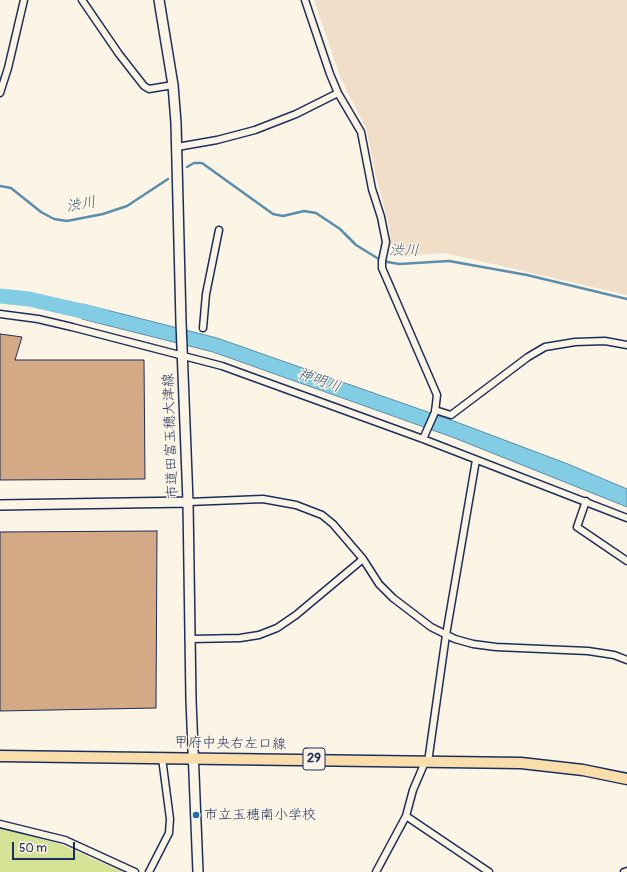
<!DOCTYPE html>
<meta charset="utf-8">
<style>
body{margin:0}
#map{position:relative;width:627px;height:872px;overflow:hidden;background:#fcf5e5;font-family:Pangolin,sans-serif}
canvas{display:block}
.scale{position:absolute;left:12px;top:842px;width:63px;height:18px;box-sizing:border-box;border:2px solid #1b2f5e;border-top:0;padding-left:5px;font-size:12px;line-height:14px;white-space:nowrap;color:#1b2f5e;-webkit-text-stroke:3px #fcf5e5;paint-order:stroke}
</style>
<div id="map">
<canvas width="627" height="872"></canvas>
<div class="scale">50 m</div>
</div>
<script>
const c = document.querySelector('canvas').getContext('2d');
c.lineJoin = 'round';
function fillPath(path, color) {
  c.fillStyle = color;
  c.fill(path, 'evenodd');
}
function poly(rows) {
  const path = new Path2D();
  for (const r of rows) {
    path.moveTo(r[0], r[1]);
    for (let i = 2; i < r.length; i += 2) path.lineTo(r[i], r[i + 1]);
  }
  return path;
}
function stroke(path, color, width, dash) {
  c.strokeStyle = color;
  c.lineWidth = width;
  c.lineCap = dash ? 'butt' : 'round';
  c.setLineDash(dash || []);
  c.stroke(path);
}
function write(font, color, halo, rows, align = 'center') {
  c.font = font + ' Pangolin,"Klee One",sans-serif';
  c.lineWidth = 3;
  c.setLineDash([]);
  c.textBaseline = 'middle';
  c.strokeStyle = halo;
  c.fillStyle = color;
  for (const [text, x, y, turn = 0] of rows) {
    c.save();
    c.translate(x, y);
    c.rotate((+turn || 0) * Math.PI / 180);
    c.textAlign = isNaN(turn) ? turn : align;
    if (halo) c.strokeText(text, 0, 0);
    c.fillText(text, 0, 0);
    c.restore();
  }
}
fillPath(poly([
 [314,0,627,0,627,295,445,253,405,256,391,248,389,225,376,177,366,128,341,79]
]), '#f0dec8');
fillPath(poly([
 [0,828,60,844,123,872,0,872]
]), '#d4e295');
const water = poly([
 [83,304,217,338,459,423,568,464,627,489,627,507,452,437,213,352,82,319,83,304]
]);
fillPath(water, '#82cde3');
stroke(water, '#598eae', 1);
stroke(poly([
 [187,167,194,163,202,163,273,214,283,216,304,211,316,213,340,229,356,245,382,261,399,264,449,261,527,275,627,299],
 [0,186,11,188,41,212,54,219,67,221,103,214,127,206,168,179]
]), '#598eae', 2.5);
stroke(poly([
 [0,296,29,299,103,316]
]), '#82cde3', 15);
const building = poly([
 [0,334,22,337,15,360,144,360,145,479,0,480,0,334],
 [157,531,156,708,0,711,0,532,157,531]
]);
fillPath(building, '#d4a986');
stroke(building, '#1b2f5e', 1);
const street = poly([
 [82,0,119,54,144,86,149,89,173,85],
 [305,0,330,74,338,93,361,132,372,189,381,217,386,242,382,261,382,268,437,395,435,412,423,439],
 [0,93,8,68,24,0],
 [177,147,217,140,255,130,296,114,338,93],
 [0,314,38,319,72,327,222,366,423,439,627,518],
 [203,328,206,294,219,230],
 [435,410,451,415,528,357,545,347,575,342,605,341,627,345],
 [586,501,577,527,627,561],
 [188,502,263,499,296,505,322,515,333,524,363,559,379,584,393,598,431,627,455,639,473,644,496,647,588,651,614,655,627,660],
 [191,639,240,638,259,635,277,628,296,615,363,559],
 [428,762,446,635,476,460],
 [406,816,489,872],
 [0,824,65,840,135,872],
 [149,872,169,833,170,819,162,758],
 [376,872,406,816,413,790,425,762],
 [624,872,627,871]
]);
const secondary = poly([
 [159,0,173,85,176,123,181,322,188,502,191,700,198,872],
 [0,505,188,502]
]);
const primary = poly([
 [0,756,521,763,583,770,627,779]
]);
stroke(street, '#1b2f5e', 9);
stroke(secondary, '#1b2f5e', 12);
stroke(primary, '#1b2f5e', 13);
stroke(street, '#fcf5e5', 6);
stroke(secondary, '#fcf5e5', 9);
stroke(primary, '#f9deab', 10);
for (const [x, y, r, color] of [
 [196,815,4,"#1f6fb2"]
]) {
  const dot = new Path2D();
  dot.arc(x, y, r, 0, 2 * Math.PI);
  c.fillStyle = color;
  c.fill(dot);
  stroke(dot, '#fcf5e5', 1.5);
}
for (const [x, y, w] of [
 [314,759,22]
]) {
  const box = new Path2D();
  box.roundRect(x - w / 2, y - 11, w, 22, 3);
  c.fillStyle = '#fcf5e5';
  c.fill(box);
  stroke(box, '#1b2f5e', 1);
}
write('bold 13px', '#1b2f5e', null, [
 ["29",314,759]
]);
write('14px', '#1b2f5e', '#fcf5e5', [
 ["市道田富玉穂大津線",171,436,-92],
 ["甲府中央右左口線",230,744,1]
]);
write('14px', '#1b2f5e', '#fcf5e5', [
 ["市立玉穂南小学校",204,815]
], 'left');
write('italic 15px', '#35567f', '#fcf5e5', [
 ["渋川",81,205,-10],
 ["渋川",404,251,1],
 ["神明川",319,381,19]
]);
</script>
